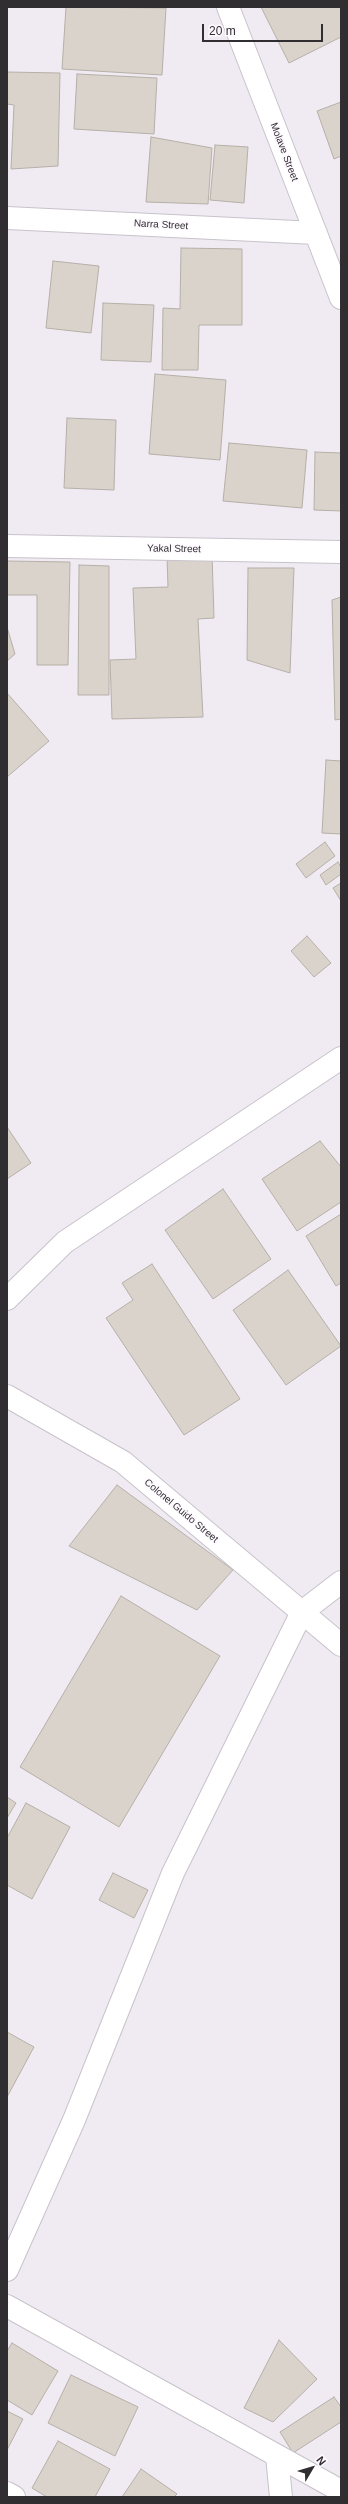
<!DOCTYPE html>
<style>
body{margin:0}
#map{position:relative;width:348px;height:2504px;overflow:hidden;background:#f0ebf2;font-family:Helvetica,sans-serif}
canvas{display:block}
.frame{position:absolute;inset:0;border:8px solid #312e31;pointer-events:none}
.north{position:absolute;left:292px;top:2448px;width:40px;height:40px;-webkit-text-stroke:3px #fdf9ff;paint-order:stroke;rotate:52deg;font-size:11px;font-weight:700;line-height:16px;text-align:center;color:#312e31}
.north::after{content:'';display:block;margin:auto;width:14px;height:18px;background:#312e31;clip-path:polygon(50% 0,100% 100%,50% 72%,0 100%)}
.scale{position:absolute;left:202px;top:24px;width:121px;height:18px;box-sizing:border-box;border:2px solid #312e31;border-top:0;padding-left:5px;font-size:12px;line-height:14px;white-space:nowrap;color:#312e31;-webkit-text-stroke:3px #fdf9ff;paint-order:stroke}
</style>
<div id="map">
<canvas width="348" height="2504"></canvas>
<div class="frame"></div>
<div class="north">N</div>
<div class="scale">20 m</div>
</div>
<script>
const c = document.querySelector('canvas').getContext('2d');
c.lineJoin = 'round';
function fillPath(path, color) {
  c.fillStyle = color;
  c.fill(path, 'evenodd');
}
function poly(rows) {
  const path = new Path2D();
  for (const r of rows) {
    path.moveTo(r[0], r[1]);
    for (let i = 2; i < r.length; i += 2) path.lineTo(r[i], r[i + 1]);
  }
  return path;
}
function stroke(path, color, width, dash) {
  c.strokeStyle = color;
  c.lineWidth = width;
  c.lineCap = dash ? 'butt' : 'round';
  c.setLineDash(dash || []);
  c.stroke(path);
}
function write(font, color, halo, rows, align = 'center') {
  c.font = font + ' Helvetica,sans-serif';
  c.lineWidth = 3;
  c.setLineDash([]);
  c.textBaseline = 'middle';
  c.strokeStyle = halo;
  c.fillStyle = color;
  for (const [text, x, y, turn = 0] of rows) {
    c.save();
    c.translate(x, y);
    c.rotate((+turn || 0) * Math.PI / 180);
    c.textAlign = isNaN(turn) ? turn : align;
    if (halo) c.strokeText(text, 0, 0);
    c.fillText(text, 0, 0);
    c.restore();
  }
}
const building = poly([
 [66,7,166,8,162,75,62,69,66,7],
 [261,7,341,7,341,37,289,63,261,7],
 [7,72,60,73,58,166,11,169,14,105,7,104,7,72],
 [77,74,157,78,154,134,74,129,77,74],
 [341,102,341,156,334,159,317,111,341,102],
 [151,137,212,148,208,204,146,202,151,137],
 [215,145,248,147,244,203,210,200,215,145],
 [181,248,242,249,242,325,199,325,198,370,162,370,163,308,180,309,181,248],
 [53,261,99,266,91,333,46,328,53,261],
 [103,303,154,305,151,362,101,360,103,303],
 [155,374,226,380,220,460,149,454,155,374],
 [67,418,116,420,114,490,64,488,67,418],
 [229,443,307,450,302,508,223,501,229,443],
 [315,452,341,453,341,511,314,510,315,452],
 [212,554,214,618,198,619,203,717,112,719,110,660,136,659,133,588,168,587,167,556,212,554],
 [7,561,70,562,68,665,37,665,37,595,7,595,7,561],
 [79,565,109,566,109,695,78,695,79,565],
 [248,568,294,568,290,673,247,660,248,568],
 [341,597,341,719,335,720,332,600,341,597],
 [7,627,15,654,7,661,7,627],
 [7,693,49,741,7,777,7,693],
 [326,760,341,761,341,834,322,833,326,760],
 [325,842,335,856,306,878,296,864,325,842],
 [338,862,341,867,341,874,326,885,320,875,338,862],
 [341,883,341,901,333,888,341,883],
 [307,936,331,963,314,977,291,951,307,936],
 [7,1127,31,1163,7,1179,7,1127],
 [320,1141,341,1167,341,1202,297,1231,262,1179,320,1141],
 [223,1189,271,1259,213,1299,165,1230,223,1189],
 [341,1214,341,1283,336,1286,306,1236,341,1214],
 [152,1264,240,1399,184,1435,106,1318,133,1300,122,1283,152,1264],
 [288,1270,341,1346,286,1385,233,1310,288,1270],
 [117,1485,233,1570,197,1610,69,1546,117,1485],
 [121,1596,220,1656,119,1827,20,1767,121,1596],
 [7,1797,16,1803,7,1818,7,1797],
 [26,1803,70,1827,32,1899,7,1885,7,1838,26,1803],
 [113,1873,148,1890,134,1918,99,1900,113,1873],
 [7,2032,34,2047,7,2097,7,2032],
 [279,2340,317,2379,273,2422,244,2408,279,2340],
 [12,2343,58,2371,32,2415,7,2400,7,2351,12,2343],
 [71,2375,138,2407,115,2456,48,2423,71,2375],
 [334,2397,341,2407,341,2422,293,2453,280,2432,334,2397],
 [7,2411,23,2419,7,2450,7,2411],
 [58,2441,110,2469,95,2497,47,2497,32,2488,58,2441],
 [141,2469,177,2494,174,2497,122,2497,141,2469]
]);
fillPath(building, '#dad3cc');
stroke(building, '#b5afa8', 1);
const street = poly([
 [228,7,341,298],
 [7,218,316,233],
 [7,546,341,552],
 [7,1299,65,1242,341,1058],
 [7,2270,74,2120,173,1873,302,1612,341,1582],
 [7,2306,341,2491],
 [277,2456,281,2497],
 [7,2493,14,2497]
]);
const secondary = poly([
 [7,1396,123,1462,341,1645]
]);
stroke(street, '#c8c2ca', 24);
stroke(secondary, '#c8c2ca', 24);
stroke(street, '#fff', 22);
stroke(secondary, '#fff', 22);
write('10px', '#312e31', '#fdf9ff', [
 ["Molave Street",284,152,69],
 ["Narra Street",161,225,3],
 ["Yakal Street",174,549,1],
 ["Colonel Guido Street",181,1511,40]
]);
</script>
